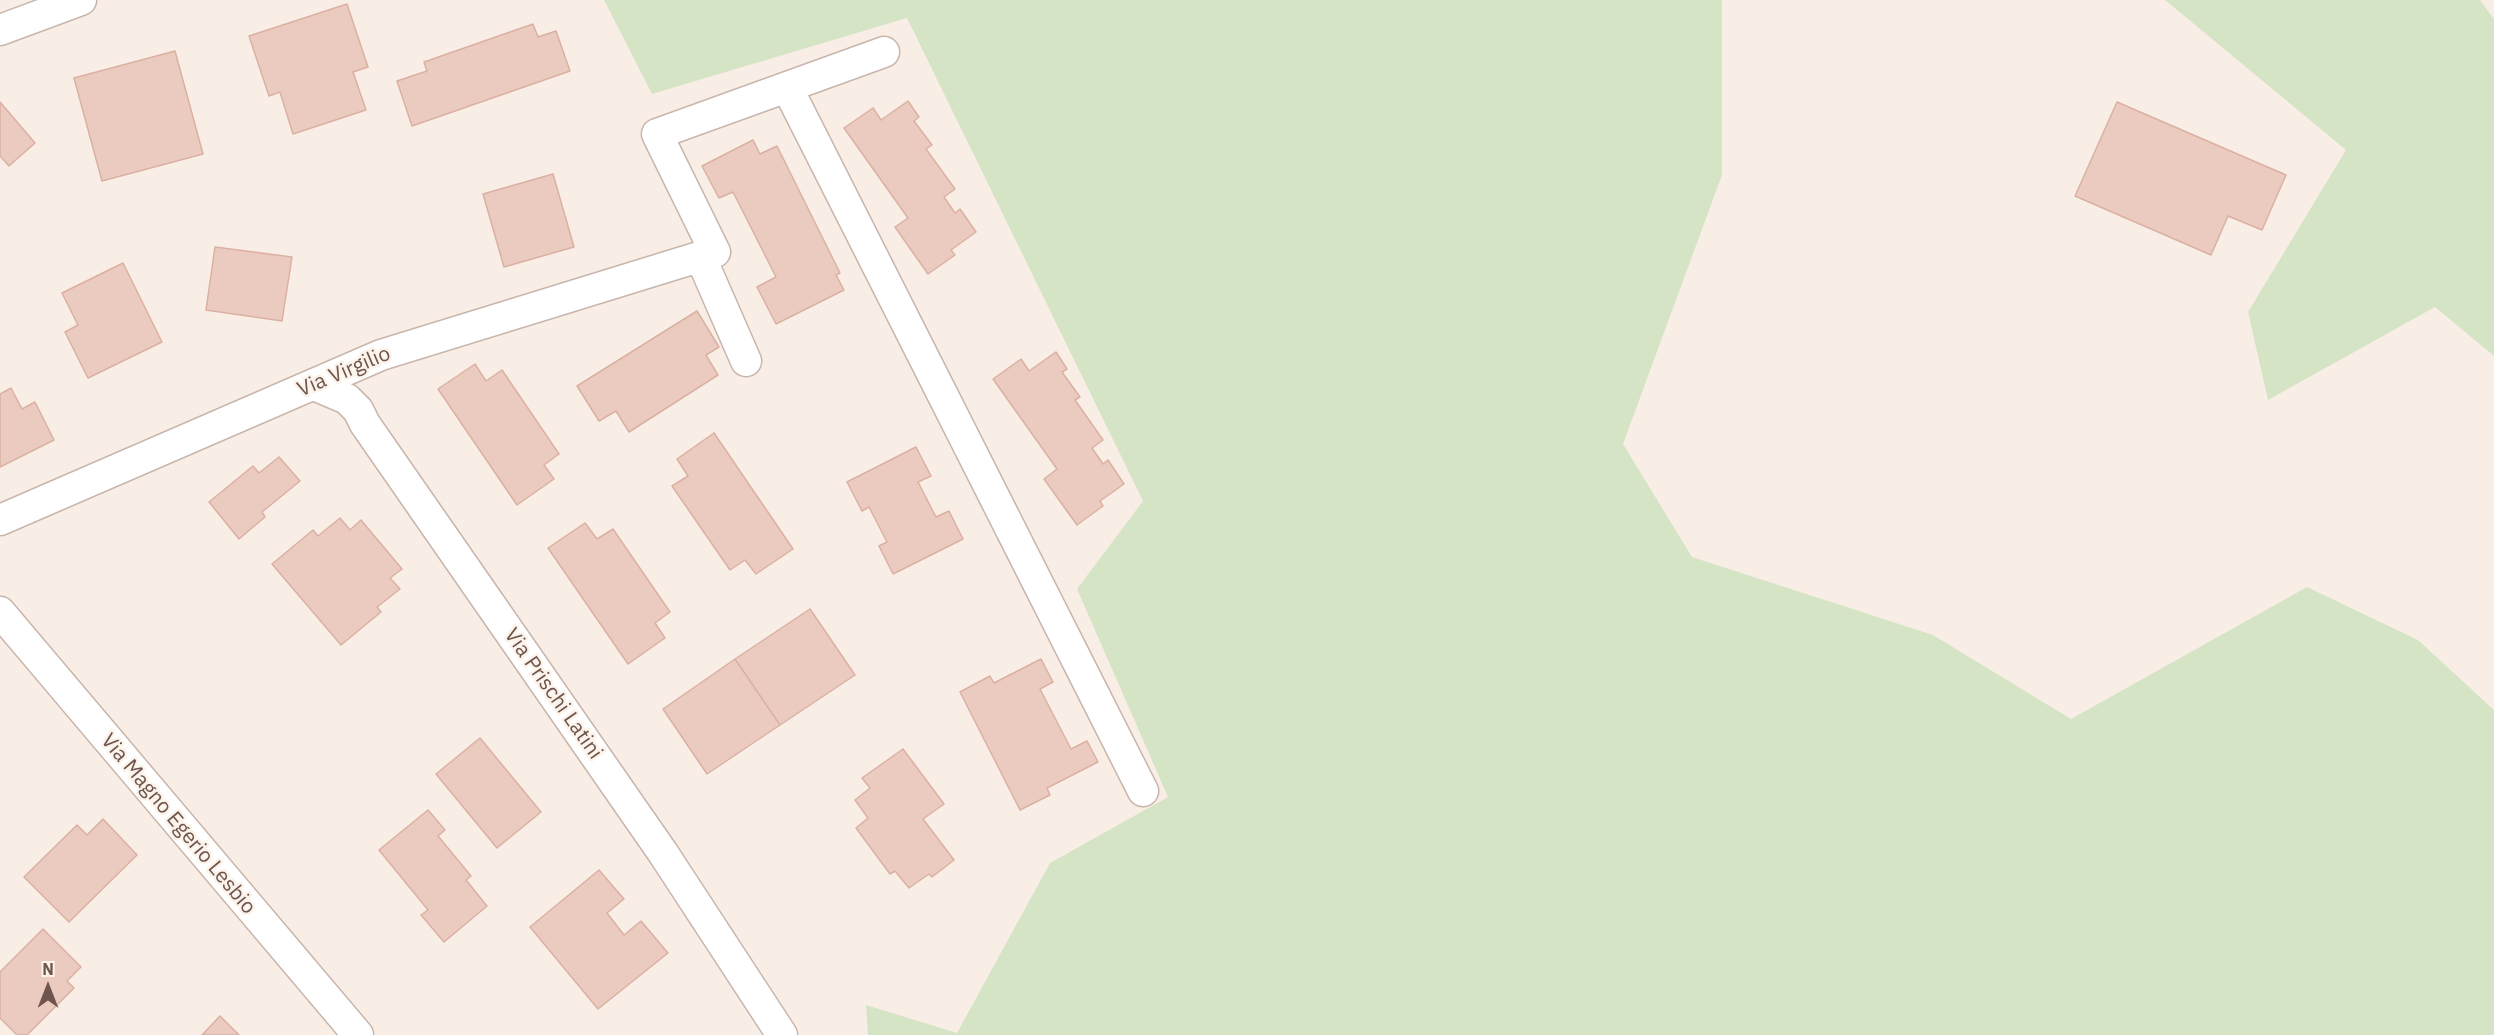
<!DOCTYPE html>
<style>
body{margin:0}
#map{position:relative;width:2494px;height:1035px;overflow:hidden;background:#f9eee5;font-family:"IBM Plex Sans",sans-serif}
canvas{display:block}
.north{position:absolute;left:18px;top:957px;width:60px;height:60px;-webkit-text-stroke:4px #fcf3eb;paint-order:stroke;rotate:0deg;font-size:16px;font-weight:700;line-height:24px;text-align:center;color:#6e554e}
.north::after{content:'';display:block;margin:auto;width:21px;height:27px;background:#6e554e;clip-path:polygon(50% 0,100% 100%,50% 72%,0 100%)}
</style>
<div id="map">
<canvas width="2494" height="1035"></canvas>
<div class="north">N</div>
</div>
<script>
const c = document.querySelector('canvas').getContext('2d');
c.lineJoin = 'round';
function fillPath(path, color) {
  c.fillStyle = color;
  c.fill(path, 'evenodd');
}
function poly(rows) {
  const path = new Path2D();
  for (const r of rows) {
    path.moveTo(r[0], r[1]);
    for (let i = 2; i < r.length; i += 2) path.lineTo(r[i], r[i + 1]);
  }
  return path;
}
function stroke(path, color, width, dash) {
  c.strokeStyle = color;
  c.lineWidth = width;
  c.lineCap = dash ? 'butt' : 'round';
  c.setLineDash(dash || []);
  c.stroke(path);
}
function write(font, color, halo, rows, align = 'center') {
  c.font = font + ' "IBM Plex Sans",sans-serif';
  c.lineWidth = 5;
  c.setLineDash([]);
  c.textBaseline = 'middle';
  c.strokeStyle = halo;
  c.fillStyle = color;
  for (const [text, x, y, turn = 0] of rows) {
    c.save();
    c.translate(x, y);
    c.rotate((+turn || 0) * Math.PI / 180);
    c.textAlign = isNaN(turn) ? turn : align;
    if (halo) c.strokeText(text, 0, 0);
    c.fillText(text, 0, 0);
    c.restore();
  }
}
fillPath(poly([
 [604,0,1722,0,1722,175,1623,444,1692,557,1933,635,2071,719,2307,587,2418,640,2494,710,2494,1035,868,1035,866,1005,957,1033,1050,863,1168,797,1077,589,1143,501,907,18,652,94],
 [2165,0,2480,0,2494,19,2494,356,2435,307,2268,400,2248,312,2346,150]
]), '#d6e4c6');
const building = poly([
 [347,4,368,67,353,72,366,110,293,134,280,92,269,96,249,36,347,4],
 [533,24,538,37,556,31,570,71,412,126,397,81,427,71,424,62,533,24],
 [175,51,203,154,102,181,74,78,175,51],
 [908,101,919,117,914,121,932,145,926,149,955,189,944,197,955,213,960,209,976,232,951,250,955,255,928,274,895,227,908,218,844,128,873,108,881,120,908,101],
 [0,102,35,143,9,166,0,156,0,102],
 [2117,102,2286,175,2262,230,2228,216,2211,255,2075,196,2117,102],
 [753,140,760,154,777,146,840,273,836,275,844,290,776,324,757,287,776,277,733,192,719,198,702,166,753,140],
 [553,174,574,247,504,267,483,194,553,174],
 [215,247,292,257,282,321,206,310,215,247],
 [123,263,162,342,88,378,65,332,78,325,62,293,123,263],
 [697,311,719,347,706,355,718,375,629,432,616,411,599,421,577,386,697,311],
 [1056,352,1067,369,1062,372,1080,397,1075,400,1103,440,1092,448,1103,464,1108,460,1124,484,1100,501,1103,506,1077,525,1044,479,1057,469,993,379,1021,359,1029,371,1056,352],
 [475,364,486,381,502,370,559,454,544,465,554,479,517,505,438,389,475,364],
 [11,388,22,409,35,402,54,440,0,467,0,394,11,388],
 [714,433,793,549,756,574,745,560,730,570,672,486,688,476,677,459,714,433],
 [916,447,931,476,918,482,936,517,949,511,963,539,893,574,879,546,887,542,869,507,862,511,847,482,916,447],
 [279,457,300,481,262,512,265,517,239,539,209,502,253,466,259,473,279,457],
 [340,518,350,530,361,520,402,569,390,578,400,589,377,607,381,612,341,645,272,564,313,530,318,536,340,518],
 [585,523,597,539,613,529,670,612,655,623,665,638,628,664,548,548,585,523],
 [810,609,855,675,780,725,735,659,810,609],
 [735,659,780,725,707,774,663,709,735,659],
 [1041,659,1053,682,1040,689,1071,749,1087,741,1098,762,1047,788,1050,795,1020,810,960,692,990,676,994,683,1041,659],
 [480,738,541,812,497,848,436,774,480,738],
 [903,749,944,804,923,819,954,860,932,877,929,874,909,888,895,871,890,874,856,828,868,818,855,800,870,788,862,778,903,749],
 [428,810,445,830,438,836,471,876,466,880,487,906,444,942,421,915,428,910,379,850,428,810],
 [103,819,137,855,69,922,24,877,77,825,87,835,103,819],
 [599,870,624,899,607,913,624,935,641,921,668,953,598,1009,530,927,599,870],
 [43,929,81,967,67,981,74,988,27,1035,17,1035,0,1018,0,972,43,929],
 [220,1016,239,1035,202,1035,220,1016]
]);
fillPath(building, '#ebcbc0');
stroke(building, '#dbb0a3', 1.5);
const minor = poly([
 [0,30,81,0],
 [787,87,1143,791],
 [701,258,746,361],
 [314,385,347,399,358,410,365,424,663,853,782,1035],
 [0,520,381,355,715,252,657,134,884,52],
 [0,612,358,1035]
]);
stroke(minor, '#c8b6ad', 33);
stroke(minor, '#fff', 30);
write('21px', '#6e554e', '#fcf3eb', [
 ["Via Virgilio",344,372,-23],
 ["Via Prischi Latini",553,694,55],
 ["Via Magno Egerio Lesbio",178,824,50]
]);
</script>
